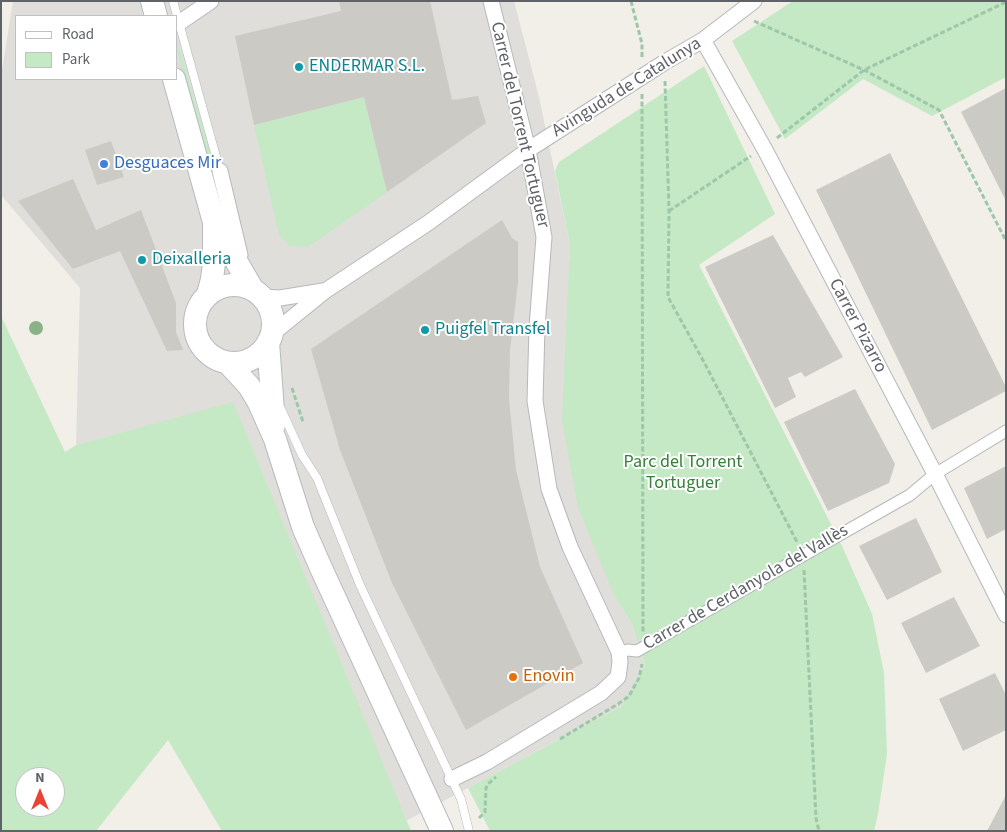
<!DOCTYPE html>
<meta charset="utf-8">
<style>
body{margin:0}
#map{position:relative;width:1007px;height:832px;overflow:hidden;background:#f1efe8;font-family:"Source Sans 3",sans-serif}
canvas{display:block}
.frame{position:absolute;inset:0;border:2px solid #5f6368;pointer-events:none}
.legend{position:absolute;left:15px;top:15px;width:162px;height:65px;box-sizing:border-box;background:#fff;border:1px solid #bfc1c3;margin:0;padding:6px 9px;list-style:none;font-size:15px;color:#5f6368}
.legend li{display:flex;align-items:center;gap:10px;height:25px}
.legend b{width:25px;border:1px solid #bfc1c3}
.north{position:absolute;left:15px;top:767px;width:50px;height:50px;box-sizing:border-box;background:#fff;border:1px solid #bfc1c3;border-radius:50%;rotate:0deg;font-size:14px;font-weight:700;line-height:20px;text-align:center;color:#5f6368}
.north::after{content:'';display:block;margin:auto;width:18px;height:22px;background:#ea4335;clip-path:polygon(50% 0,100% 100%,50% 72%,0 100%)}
</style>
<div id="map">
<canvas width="1007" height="832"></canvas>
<div class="frame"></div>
<ul class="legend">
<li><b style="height:6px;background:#fff"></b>Road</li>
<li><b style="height:14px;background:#c5e8c5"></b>Park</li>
</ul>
<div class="north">N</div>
</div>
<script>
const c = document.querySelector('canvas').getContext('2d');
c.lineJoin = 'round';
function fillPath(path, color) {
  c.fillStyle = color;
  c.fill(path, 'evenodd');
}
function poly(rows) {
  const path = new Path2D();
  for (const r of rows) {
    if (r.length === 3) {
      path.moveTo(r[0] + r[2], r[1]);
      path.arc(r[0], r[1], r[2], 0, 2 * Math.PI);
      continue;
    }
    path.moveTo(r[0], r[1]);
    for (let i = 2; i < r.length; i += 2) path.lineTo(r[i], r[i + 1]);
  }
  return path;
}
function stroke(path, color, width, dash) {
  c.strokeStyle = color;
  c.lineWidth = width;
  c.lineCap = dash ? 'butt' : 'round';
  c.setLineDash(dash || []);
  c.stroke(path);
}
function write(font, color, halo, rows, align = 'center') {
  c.font = font + ' "Source Sans 3",sans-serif';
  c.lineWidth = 4;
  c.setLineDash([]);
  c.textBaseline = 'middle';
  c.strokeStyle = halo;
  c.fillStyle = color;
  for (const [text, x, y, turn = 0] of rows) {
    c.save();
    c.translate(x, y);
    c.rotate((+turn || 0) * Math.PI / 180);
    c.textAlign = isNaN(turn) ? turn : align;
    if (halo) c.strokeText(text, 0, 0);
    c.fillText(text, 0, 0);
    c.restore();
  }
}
fillPath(poly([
 [13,1,514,1,539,97,570,245,568,315,615,597,632,624,645,665,622,706,406,821,233,403,76,445,80,288,1,195,1,76],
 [16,16,176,16,176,79,16,79]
]), '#e0deda');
fillPath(poly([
 [793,1,1005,1,1006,77,932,116,863,79,785,139,732,41],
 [176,38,217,175,213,178,176,48],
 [704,66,775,214,699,265,842,546,872,614,884,673,887,754,878,814,874,831,490,831,468,788,622,706,645,665,632,624,615,597,578,508,562,420,570,245,555,171,559,162],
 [364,97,387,192,308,247,290,246,279,235,254,125],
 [1,316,65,452,76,445,233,402,411,831,222,831,168,740,96,831,1,831],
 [25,777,55,777,55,807,25,807]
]), '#c5e8c5');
fillPath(poly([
 [339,1,430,1,452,100,478,96,486,123,387,192,364,97,254,125,235,36,341,11],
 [1006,88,1006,201,961,112],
 [111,141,124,177,97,185,85,150],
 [890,153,1006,387,1006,391,932,430,816,190],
 [73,179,96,230,141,210,176,303,176,332,183,350,167,351,120,251,73,269,18,201],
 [502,220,512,238,518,242,518,282,510,350,509,399,516,470,540,567,583,663,466,730,392,583,340,450,311,349],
 [773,235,843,357,805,377,801,372,788,378,796,397,775,408,705,267],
 [855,389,895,464,889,483,828,511,784,422],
 [1006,466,1006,529,987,539,964,488],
 [916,518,942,572,887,600,859,546],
 [954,597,980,646,926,673,901,623],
 [995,673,1006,695,1006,730,963,751,939,699],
 [1006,795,1006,831,987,831]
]), '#cccac5');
const service = poly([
 [173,1,220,171],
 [281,409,302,455,317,478,360,585,461,799,469,831]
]);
const pedestrian = poly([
 [619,652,628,650,637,651,804,555,910,495,935,474,1006,431]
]);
const minor = poly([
 [179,23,211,1],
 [703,40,764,148,935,474,1006,615],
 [220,171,240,255],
 [262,297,280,298,323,291],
 [272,334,325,291,428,223,528,150,665,62,703,40,754,1],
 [452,779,487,762,601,693,618,677,620,662,619,652,570,547,549,489,535,401,537,327,544,237,528,150,491,1]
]);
const secondary = poly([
 [152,1,156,16],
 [174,79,214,222,214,263,212,279,208,295],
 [214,223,253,290],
 [234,324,39],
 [268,342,274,425],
 [228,363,249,386,259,403,275,439,303,527,321,568,442,831]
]);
stroke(service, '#b5b8bc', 9);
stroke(pedestrian, '#b5b8bc', 13);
stroke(minor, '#b5b8bc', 17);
stroke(secondary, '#b6babf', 24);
stroke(poly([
 [631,1,642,44,642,58],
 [754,21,864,70,939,110,1006,241],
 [665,81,669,211,668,297,704,362,797,542],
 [642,94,643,633],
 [777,138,864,70,1006,2],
 [669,211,751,156],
 [292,388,303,422],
 [804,570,816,818,819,831],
 [560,739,618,704,629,696,639,678,642,664],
 [479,818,485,812,486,788,488,784,496,777]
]), '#9cc7a9', 3, [5, 2.5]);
stroke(service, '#fff', 8);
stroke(pedestrian, '#fff', 11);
stroke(minor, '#fff', 15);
stroke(secondary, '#fff', 22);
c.fillStyle = '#89b387';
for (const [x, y] of [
 [36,328]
]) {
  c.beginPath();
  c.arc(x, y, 7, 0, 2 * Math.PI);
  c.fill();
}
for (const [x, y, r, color] of [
 [299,67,5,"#0f9aa8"],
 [104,164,5,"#3f7fe0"],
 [142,260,5,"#0f9aa8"],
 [425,330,5,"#0f9aa8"],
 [513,677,5,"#e8710a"]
]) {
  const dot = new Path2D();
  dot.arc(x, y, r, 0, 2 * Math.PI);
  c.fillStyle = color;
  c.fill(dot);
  stroke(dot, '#fff', 2);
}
write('18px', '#0d838f', '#fff', [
 ["ENDERMAR S.L.",309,67],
 ["Deixalleria",152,260],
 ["Puigfel Transfel",435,330]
], 'left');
write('18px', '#5f6368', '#fff', [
 ["Avinguda de Catalunya",627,88,-32],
 ["Carrer del Torrent Tortuguer",519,125,77],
 ["Carrer Pizarro",857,326,62],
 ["Carrer de Cerdanyola del Vallès",746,588,-30]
]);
write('18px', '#366cbe', '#fff', [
 ["Desguaces Mir",114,164]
], 'left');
write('18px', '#348238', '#fff', [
 ["Parc del Torrent",683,463],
 ["Tortuguer",683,484]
]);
write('18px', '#c56008', '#fff', [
 ["Enovin",523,677]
], 'left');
</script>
